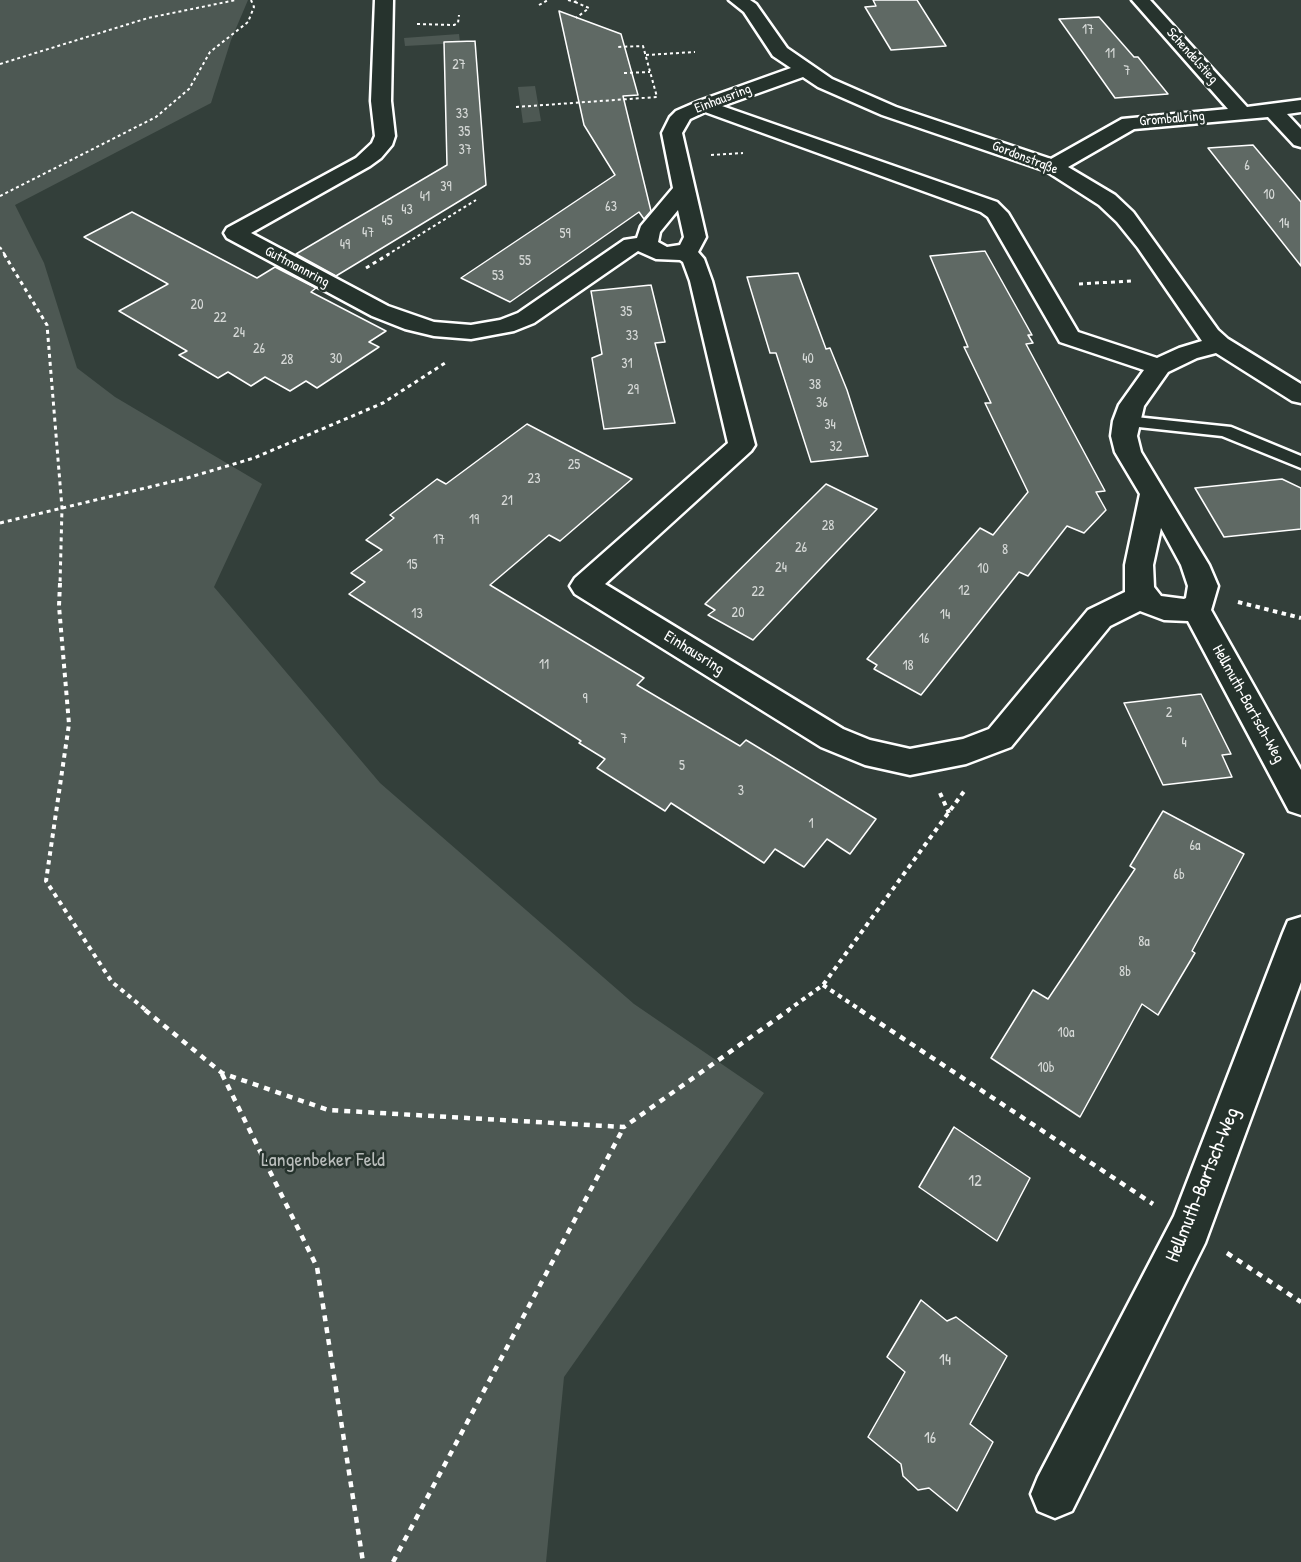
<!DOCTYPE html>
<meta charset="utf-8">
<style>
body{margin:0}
canvas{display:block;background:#333f3a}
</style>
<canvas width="1301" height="1562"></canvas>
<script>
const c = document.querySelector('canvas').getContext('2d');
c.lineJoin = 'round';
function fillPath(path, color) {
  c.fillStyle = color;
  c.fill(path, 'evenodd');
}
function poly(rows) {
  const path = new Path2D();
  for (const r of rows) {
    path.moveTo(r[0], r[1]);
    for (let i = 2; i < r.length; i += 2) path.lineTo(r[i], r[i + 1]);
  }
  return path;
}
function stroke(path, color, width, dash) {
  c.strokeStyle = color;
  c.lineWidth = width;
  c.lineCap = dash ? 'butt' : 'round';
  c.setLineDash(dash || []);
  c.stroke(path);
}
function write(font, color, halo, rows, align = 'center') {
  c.font = font + ' "Patrick Hand",sans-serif';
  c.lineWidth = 5;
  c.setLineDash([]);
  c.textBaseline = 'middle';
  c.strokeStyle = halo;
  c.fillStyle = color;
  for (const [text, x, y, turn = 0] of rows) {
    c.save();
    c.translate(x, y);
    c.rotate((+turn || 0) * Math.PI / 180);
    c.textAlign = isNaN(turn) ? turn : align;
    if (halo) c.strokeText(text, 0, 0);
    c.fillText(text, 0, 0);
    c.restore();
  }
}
fillPath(poly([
 [0,0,248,0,231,40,211,103,15,205,44,263,77,368,115,397,262,484,214,587,380,783,634,1004,764,1093,564,1377,546,1562,0,1562],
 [459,34,460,43,405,46,404,38],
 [535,86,541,121,523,123,518,87]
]), '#4d5853');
const building = poly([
 [873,0,917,0,946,46,891,50,865,7,876,6,873,0],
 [559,11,621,34,638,95,623,96,651,211,644,219,639,212,510,302,461,278,615,175,584,125,559,11],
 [1099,17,1134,57,1138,57,1168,94,1115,98,1059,19,1099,17],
 [475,41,486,185,336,276,296,254,447,165,444,42,475,41],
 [1253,145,1301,202,1301,266,1208,148,1253,145],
 [132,212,257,278,275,267,316,288,311,292,386,331,369,342,379,347,317,388,306,381,290,391,265,377,251,386,228,372,218,378,179,355,187,351,119,311,168,284,84,237,132,212],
 [985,251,1032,335,1028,335,1033,343,1026,344,1105,491,1096,492,1106,510,1084,533,1067,526,1028,576,1019,572,921,695,874,669,877,665,867,659,980,528,993,535,1028,492,985,403,991,403,964,347,968,347,930,256,985,251],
 [798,273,826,349,830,348,847,390,868,456,811,462,776,353,770,353,747,277,798,273],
 [651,285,665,342,655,343,675,423,604,429,592,358,602,354,591,291,651,285],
 [527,424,632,479,560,541,549,535,490,585,644,678,637,685,740,746,746,740,876,819,850,854,827,839,804,867,775,849,764,863,671,803,665,811,597,768,605,759,579,743,581,741,349,594,365,582,351,573,382,550,366,540,394,518,390,515,437,479,446,484,527,424],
 [1282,479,1301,488,1301,529,1224,537,1195,488,1282,479],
 [826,484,877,509,753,640,708,615,715,610,705,604,826,484],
 [1201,694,1231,754,1222,755,1232,777,1163,785,1124,703,1201,694],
 [1163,811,1244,854,1192,951,1195,953,1158,1015,1142,1004,1080,1117,991,1058,1033,990,1048,999,1135,869,1130,866,1163,811],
 [954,1127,1030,1178,997,1241,919,1187,954,1127],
 [921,1300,947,1321,956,1317,1007,1356,970,1424,993,1442,957,1511,929,1488,918,1490,903,1476,901,1464,868,1437,905,1372,887,1357,921,1300]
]);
fillPath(building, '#5f6964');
stroke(building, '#fff', 1.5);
const lane = poly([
 [1126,416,1231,427,1301,456,1301,468,1222,436,1120,425,1118,421,1120,417,1126,416]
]);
const street = poly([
 [375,0,393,0,391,101,395,136,392,145,381,158,370,166,251,233,388,306,434,322,471,325,500,320,518,313,624,240,637,238,641,226,673,188,662,133,670,117,676,111,699,101,791,68,773,56,744,12,729,0,750,0,756,4,787,48,832,79,896,107,1051,159,1122,119,1228,109,1132,0,1150,0,1247,107,1301,100,1301,112,1287,114,1301,129,1301,147,1294,145,1268,117,1134,129,1068,167,1115,195,1133,212,1218,330,1228,339,1301,384,1301,403,1292,401,1216,353,1197,358,1168,372,1144,406,1137,436,1141,452,1209,565,1218,586,1211,610,1301,770,1301,815,1289,811,1188,621,1164,620,1140,611,1110,626,1011,747,966,764,910,775,865,765,821,747,575,594,570,586,575,578,728,443,690,281,683,262,680,260,656,259,638,251,534,323,514,331,471,339,434,336,405,329,372,316,227,238,224,233,227,228,356,158,372,143,375,136,371,101,375,0],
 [803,77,818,87,882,115,1046,171,1099,205,1117,222,1138,248,1202,341,1179,348,1157,358,1078,332,1008,213,997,202,722,106,803,77],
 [705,112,981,212,988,217,1060,342,1144,370,1119,405,1113,421,1111,436,1115,452,1140,494,1125,565,1125,592,1088,610,989,729,963,739,910,749,870,740,843,729,605,584,751,451,755,445,712,281,704,259,698,252,706,237,682,133,690,119,705,112],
 [678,210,684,237,680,245,667,247,658,242,660,232,678,210],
 [1161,528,1181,565,1188,586,1186,598,1184,599,1161,596,1154,587,1153,565,1161,528],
 [1301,917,1301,982,1205,1243,1072,1511,1055,1518,1038,1511,1031,1494,1038,1477,1174,1216,1283,933,1288,921,1301,917]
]);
stroke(lane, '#fff', 5);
stroke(street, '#fff', 5);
stroke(poly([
 [568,0,575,2,579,0],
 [575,2,589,8,576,18],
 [539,5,548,0],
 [417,24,454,25,458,23,459,15],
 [646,55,695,52],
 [0,64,148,18,236,0],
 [624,73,650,72],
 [516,107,657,97,643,46,617,47],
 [711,155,743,153],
 [0,196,156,117,189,89,210,52,248,22,254,7,251,0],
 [0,247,5,255],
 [387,255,476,200]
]), '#fff', 2, [3, 3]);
stroke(poly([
 [4,254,47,325,62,508,60,585],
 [366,268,389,254],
 [1079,284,1131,281],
 [0,523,187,478,254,458,383,403,445,363]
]), '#fff', 3, [4, 4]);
stroke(poly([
 [60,583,59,606,69,724,46,881,112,982,147,1011],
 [1238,602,1301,618],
 [940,793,949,813],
 [823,985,862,1011],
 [787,1011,823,985,965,790]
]), '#fff', 4, [4.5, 4.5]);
stroke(poly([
 [145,1010,222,1073,328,1110,624,1127,789,1010],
 [860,1010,1153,1204],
 [222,1074,317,1267,363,1562],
 [1227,1253,1301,1302],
 [393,1562,624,1127]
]), '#fff', 4.5, [6, 6]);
fillPath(lane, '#26332d');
fillPath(street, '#26332d');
write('14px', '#d7dad8', null, [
 ["17",1088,30],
 ["11",1110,54],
 ["27",459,65],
 ["7",1127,71],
 ["33",462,114],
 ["35",464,132],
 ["37",465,150],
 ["6",1247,166],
 ["39",446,187],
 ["10",1269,195],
 ["41",425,197],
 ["63",611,207],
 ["43",407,210],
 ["45",387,221],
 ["14",1284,224],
 ["47",368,233],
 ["59",565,234],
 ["49",345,245],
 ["55",525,261],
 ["53",498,276],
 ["20",197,305],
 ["35",626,312],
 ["22",220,318],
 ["24",239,333],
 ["33",632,336],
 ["26",259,349],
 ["30",336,359],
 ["40",808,359],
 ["28",287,360],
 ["31",627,364],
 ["38",815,385],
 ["29",633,390],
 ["36",822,403],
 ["34",830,425],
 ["32",836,447],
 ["25",574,465],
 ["23",534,479],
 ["21",507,501],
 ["19",474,520],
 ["28",828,526],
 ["17",439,540],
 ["26",801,548],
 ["8",1005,550],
 ["15",412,565],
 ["24",781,568],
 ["10",983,569],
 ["12",964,591],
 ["22",758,592],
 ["20",738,613],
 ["13",417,614],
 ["14",945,615],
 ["16",924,639],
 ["11",544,665],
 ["18",908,666],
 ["9",585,699],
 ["2",1169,713],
 ["7",624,739],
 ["4",1184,743],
 ["5",682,766],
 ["3",741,791],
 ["1",811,824],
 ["6a",1195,846],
 ["6b",1179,875],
 ["8a",1144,942],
 ["8b",1125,972],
 ["10a",1066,1033],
 ["10b",1046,1068]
]);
write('14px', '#fff', '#26332d', [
 ["Schendelstieg",1192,56,48],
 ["Einhausring",723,99,-21],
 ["Gromballring",1172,119,-5],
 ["Gordonstraße",1025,158,21],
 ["Guttmannring",297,267,28]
]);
write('16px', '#fff', '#26332d', [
 ["Einhausring",694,653,32],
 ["Hellmuth-Bartsch-Weg",1248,704,61]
]);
write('16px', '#d7dad8', null, [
 ["12",975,1182],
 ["14",945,1361],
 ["16",930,1439]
]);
write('20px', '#b8bcba', '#26332d', [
 ["Langenbeker Feld",323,1161]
]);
write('20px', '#fff', '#26332d', [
 ["Hellmuth-Bartsch-Weg",1203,1185,-68]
]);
</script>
